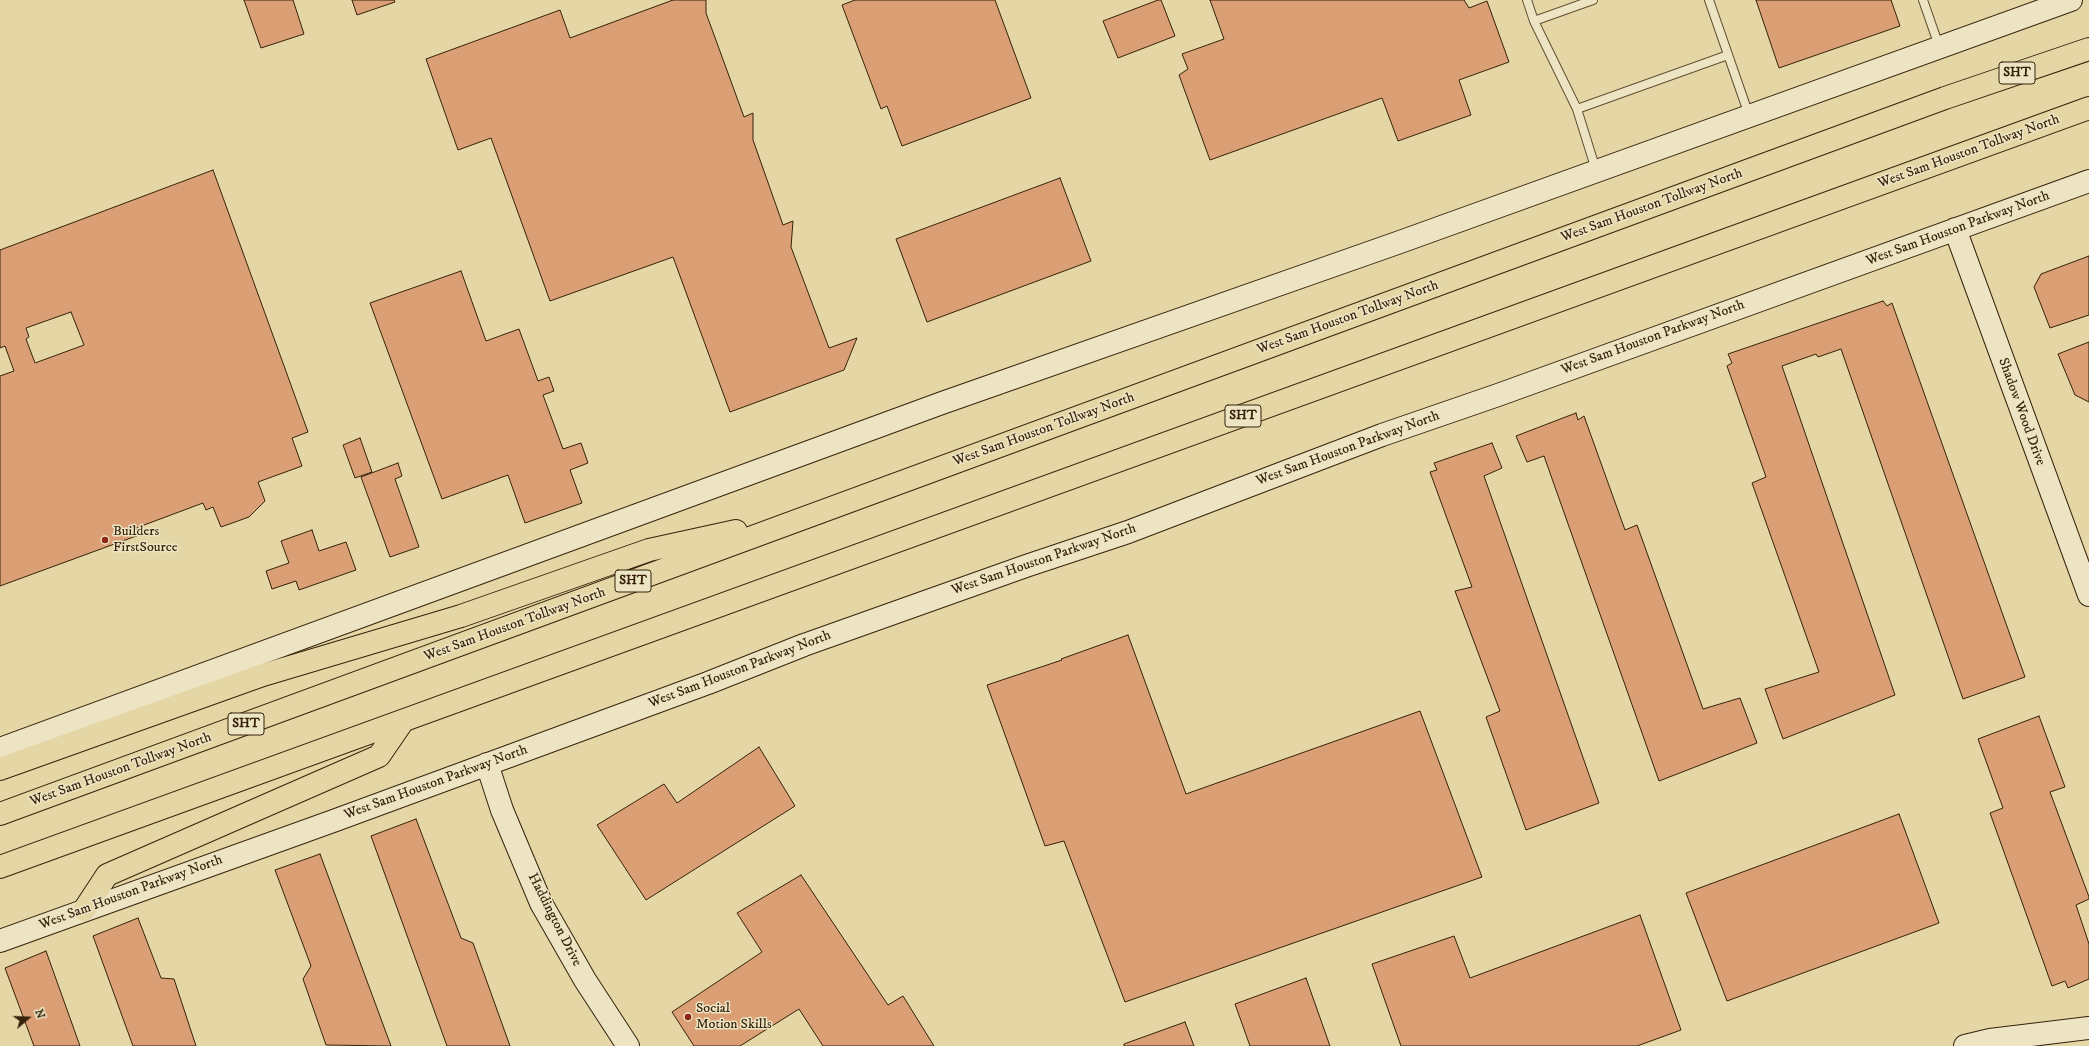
<!DOCTYPE html>
<style>
body{margin:0}
#map{position:relative;width:2089px;height:1046px;overflow:hidden;background:#e4d6a5;font-family:"IM FELL DW Pica",serif}
canvas{display:block}
.north{position:absolute;left:8px;top:998px;width:40px;height:40px;-webkit-text-stroke:3px #ede4c4;paint-order:stroke;rotate:71deg;font-size:11px;font-weight:700;line-height:16px;text-align:center;color:#36220a}
.north::after{content:'';display:block;margin:auto;width:14px;height:18px;background:#36220a;clip-path:polygon(50% 0,100% 100%,50% 72%,0 100%)}
</style>
<div id="map">
<canvas width="2089" height="1046"></canvas>
<div class="north">N</div>
</div>
<script>
const c = document.querySelector('canvas').getContext('2d');
c.lineJoin = 'round';
function fillPath(path, color) {
  c.fillStyle = color;
  c.fill(path, 'evenodd');
}
function poly(rows) {
  const path = new Path2D();
  for (const r of rows) {
    path.moveTo(r[0], r[1]);
    for (let i = 2; i < r.length; i += 2) path.lineTo(r[i], r[i + 1]);
  }
  return path;
}
function stroke(path, color, width, dash) {
  c.strokeStyle = color;
  c.lineWidth = width;
  c.lineCap = dash ? 'butt' : 'round';
  c.setLineDash(dash || []);
  c.stroke(path);
}
function write(font, color, halo, rows, align = 'center') {
  c.font = font + ' "IM FELL DW Pica",serif';
  c.lineWidth = 3;
  c.setLineDash([]);
  c.textBaseline = 'middle';
  c.strokeStyle = halo;
  c.fillStyle = color;
  for (const [text, x, y, turn = 0] of rows) {
    c.save();
    c.translate(x, y);
    c.rotate((+turn || 0) * Math.PI / 180);
    c.textAlign = isNaN(turn) ? turn : align;
    if (halo) c.strokeText(text, 0, 0);
    c.fillText(text, 0, 0);
    c.restore();
  }
}
const building = poly([
 [244,0,293,0,304,34,261,48,244,0],
 [352,0,394,0,395,2,357,15,352,0],
 [673,0,706,0,706,13,744,117,753,113,753,140,783,225,793,221,791,247,829,348,857,338,844,370,730,412,673,257,550,301,491,138,458,150,426,59,560,10,570,38,673,0],
 [855,0,995,0,1031,98,902,146,887,106,881,109,842,5,855,0],
 [1158,0,1161,0,1175,36,1118,58,1103,21,1158,0],
 [1210,0,1464,0,1469,8,1487,1,1509,62,1459,80,1471,115,1398,141,1382,98,1210,160,1179,75,1188,69,1182,54,1224,39,1210,0],
 [1756,0,1891,0,1900,26,1779,68,1756,0],
 [213,170,308,432,292,438,302,466,258,482,265,501,249,517,221,527,213,507,206,510,203,503,136,528,139,535,0,586,0,376,14,371,5,346,0,348,0,250,213,170],
 [71,312,84,345,35,363,26,339,29,337,26,328,71,312],
 [1060,178,1091,261,927,322,896,239,1060,178],
 [2089,256,2089,315,2050,328,2034,287,2041,274,2089,256],
 [461,271,486,341,519,329,538,381,549,377,554,391,543,395,563,449,581,443,588,463,570,470,582,503,525,523,508,475,442,499,370,303,461,271],
 [1883,301,1887,306,1892,303,2025,677,1963,699,1841,349,1818,357,1816,354,1782,366,1895,695,1783,739,1765,689,1819,672,1752,483,1766,477,1727,366,1732,363,1728,354,1883,301],
 [2089,342,2089,402,2075,395,2058,354,2089,342],
 [1576,413,1578,420,1584,416,1625,530,1637,525,1703,709,1740,698,1757,743,1659,781,1544,456,1527,462,1516,436,1576,413],
 [360,438,372,472,355,478,343,445,360,438],
 [1492,443,1502,468,1484,476,1599,803,1526,830,1486,717,1500,711,1455,591,1472,587,1430,472,1437,470,1434,463,1492,443],
 [398,463,402,476,395,479,419,547,390,557,361,477,398,463],
 [312,530,319,551,346,542,356,570,299,590,296,581,272,589,266,571,289,563,281,541,312,530],
 [1128,635,1186,794,1420,711,1482,877,1125,1002,1064,841,1045,846,987,685,1062,660,1061,659,1128,635],
 [2039,716,2065,787,2050,792,2089,897,2089,899,2076,905,2089,944,2089,979,2068,988,2065,981,2052,986,1990,813,2003,808,1978,739,2039,716],
 [759,747,795,806,646,900,597,825,664,784,677,803,759,747],
 [1899,814,1939,923,1727,1001,1686,893,1899,814],
 [416,819,461,938,473,943,510,1046,447,1046,371,836,416,819],
 [320,854,391,1046,326,1045,303,979,311,966,275,870,320,854],
 [801,875,888,1005,903,996,934,1046,823,1046,799,1009,740,1046,694,1046,672,1012,762,952,737,913,801,875],
 [1640,915,1681,1030,1637,1046,1401,1046,1372,964,1454,936,1470,978,1640,915],
 [138,918,161,978,174,979,196,1046,133,1046,93,936,138,918],
 [46,951,80,1046,34,1046,5,968,46,951],
 [1306,978,1330,1046,1250,1046,1235,1004,1306,978],
 [1185,1022,1194,1046,1124,1046,1124,1044,1185,1022]
]);
fillPath(building, '#da9f74');
stroke(building, '#36220a', 1);
const lane = poly([
 [1527,0,1534,21,1577,109,1596,170],
 [1709,0,1749,115],
 [1923,0,1939,46],
 [1534,21,1593,0],
 [1577,109,1728,55]
]);
const secondary = poly([
 [1955,229,2089,595],
 [0,749,942,403,1400,242,2071,0],
 [487,764,502,810,541,903,585,980,628,1046],
 [0,941,336,820,708,683,804,645,1026,566,1128,532,1382,435,1498,395,2089,181],
 [1965,1046,1990,1040,2089,1028]
]);
const highway = poly([
 [0,769,263,675,461,616,649,550,736,531],
 [0,814,1945,98,2089,49],
 [0,867,2089,108],
 [84,910,107,875,379,756,403,721]
]);
stroke(lane, '#624f31', 10);
stroke(secondary, '#36220a', 24);
stroke(highway, '#36220a', 24);
stroke(lane, '#ede4c4', 8);
stroke(secondary, '#ede4c4', 22);
stroke(highway, '#e4d6a5', 22);
for (const [x, y, r, color] of [
 [105,540,4,"#8f2418"],
 [688,1017,4,"#8f2418"]
]) {
  const dot = new Path2D();
  dot.arc(x, y, r, 0, 2 * Math.PI);
  c.fillStyle = color;
  c.fill(dot);
  stroke(dot, '#ede4c4', 1.5);
}
for (const [x, y, w] of [
 [2017,73,36],
 [1243,416,36],
 [633,581,36],
 [246,724,36]
]) {
  const box = new Path2D();
  box.roundRect(x - w / 2, y - 11, w, 22, 3);
  c.fillStyle = '#ede4c4';
  c.fill(box);
  stroke(box, '#36220a', 1);
}
write('bold 13px', '#36220a', null, [
 ["SHT",2017,73],
 ["SHT",1243,416],
 ["SHT",633,581],
 ["SHT",246,724]
]);
write('14px', '#36220a', '#ede4c4', [
 ["West Sam Houston Tollway North",1969,152,-20],
 ["West Sam Houston Tollway North",1652,206,-20],
 ["West Sam Houston Parkway North",1958,229,-20],
 ["West Sam Houston Tollway North",1348,318,-20],
 ["West Sam Houston Parkway North",1653,338,-20],
 ["Shadow Wood Drive",2021,412,70],
 ["West Sam Houston Tollway North",1044,430,-20],
 ["West Sam Houston Parkway North",1348,449,-20],
 ["West Sam Houston Parkway North",1044,560,-19],
 ["West Sam Houston Tollway North",515,625,-20],
 ["West Sam Houston Parkway North",740,670,-21],
 ["West Sam Houston Tollway North",121,770,-20],
 ["West Sam Houston Parkway North",436,783,-20],
 ["West Sam Houston Parkway North",131,893,-20],
 ["Haddington Drive",554,920,63]
]);
write('14px', '#36220a', '#ede4c4', [
 ["Builders",113,532],
 ["FirstSource",113,548],
 ["Social",696,1009],
 ["Motion Skills",696,1025]
], 'left');
</script>
